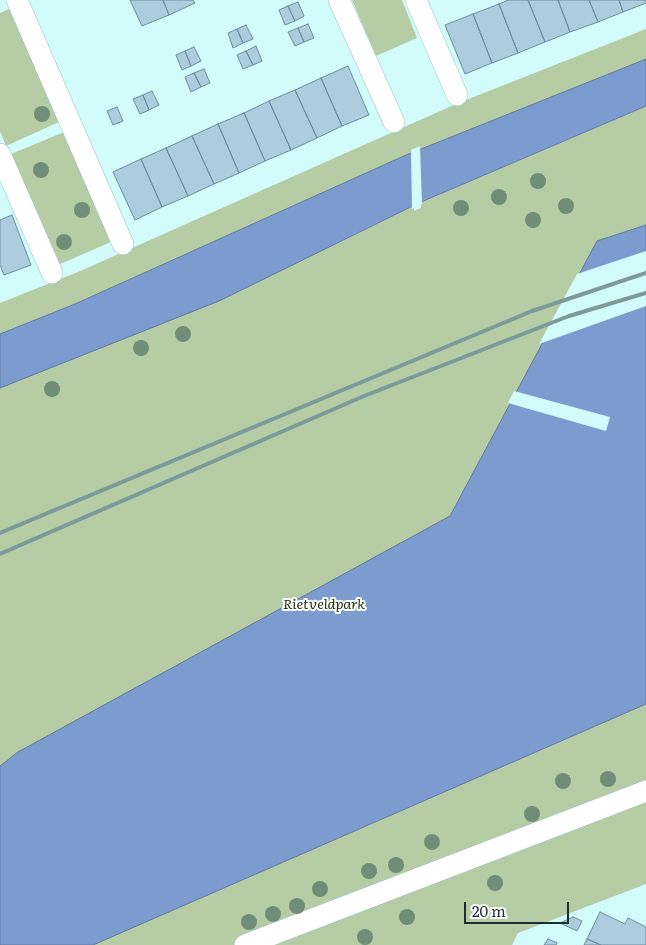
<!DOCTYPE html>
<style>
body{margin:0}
#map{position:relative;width:646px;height:945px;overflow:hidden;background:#d2fcfc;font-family:Literata,serif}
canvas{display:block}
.scale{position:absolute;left:464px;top:902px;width:105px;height:22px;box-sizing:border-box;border:2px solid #1e2e2e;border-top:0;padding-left:6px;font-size:15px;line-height:18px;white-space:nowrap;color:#1e2e2e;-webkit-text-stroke:4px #fff;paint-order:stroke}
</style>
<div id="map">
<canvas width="646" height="945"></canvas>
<div class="scale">20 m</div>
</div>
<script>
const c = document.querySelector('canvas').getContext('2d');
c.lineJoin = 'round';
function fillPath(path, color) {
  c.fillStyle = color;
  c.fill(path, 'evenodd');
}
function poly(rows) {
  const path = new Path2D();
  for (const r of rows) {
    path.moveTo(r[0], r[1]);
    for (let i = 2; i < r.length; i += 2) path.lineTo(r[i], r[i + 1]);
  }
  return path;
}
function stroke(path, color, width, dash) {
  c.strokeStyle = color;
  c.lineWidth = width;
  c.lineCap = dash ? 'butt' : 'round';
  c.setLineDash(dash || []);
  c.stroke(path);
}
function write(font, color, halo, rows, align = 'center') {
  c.font = font + ' Literata,serif';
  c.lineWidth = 4;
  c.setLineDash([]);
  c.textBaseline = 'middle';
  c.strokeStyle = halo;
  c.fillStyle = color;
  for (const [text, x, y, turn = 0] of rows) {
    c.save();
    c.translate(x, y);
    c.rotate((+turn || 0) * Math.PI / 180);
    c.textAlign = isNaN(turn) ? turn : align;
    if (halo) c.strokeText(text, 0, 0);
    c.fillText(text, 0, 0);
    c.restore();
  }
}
fillPath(poly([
 [352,0,402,0,417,38,376,56],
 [11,8,59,122,6,146,0,131,0,13],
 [646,29,646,59,406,155,75,304,0,334,0,303,78,272,456,104],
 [646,106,646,884,518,933,512,945,0,945,0,385,340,242,414,206,414,211,421,208,421,202],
 [64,132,113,241,56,266,11,154]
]), '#b6cca5');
const water = poly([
 [646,59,646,106,421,202,219,301,0,388,0,334,75,304,406,155,646,59],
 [646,225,646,704,93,945,0,945,0,766,18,752,450,516,597,241,646,225]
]);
fillPath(water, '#7c9bcf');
stroke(water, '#607a9f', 1);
fillPath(poly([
 [420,146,422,205,412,209,411,150],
 [646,251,646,306,539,344,577,274],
 [514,391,610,417,606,431,508,403]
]), '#d2fcfc');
const building = poly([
 [130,0,163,0,169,15,142,26,130,0],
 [163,0,193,0,195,3,169,15,163,0],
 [508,0,528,0,545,42,518,53,499,4,508,0],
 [528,0,558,0,570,32,545,42,528,0],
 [558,0,589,0,598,22,570,32,558,0],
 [589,0,619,0,623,12,598,22,589,0],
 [619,0,646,0,646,3,623,12,619,0],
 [298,2,304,16,295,21,288,6,298,2],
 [499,4,518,53,492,63,473,14,499,4],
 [288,6,295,21,285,25,279,10,288,6],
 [473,14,492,63,465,74,445,25,473,14],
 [308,24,314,38,304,42,298,28,308,24],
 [246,25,253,39,243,43,237,29,246,25],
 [298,28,304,42,295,46,288,32,298,28],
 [237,29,243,43,233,48,228,33,237,29],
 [256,46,262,61,253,65,246,51,256,46],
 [194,47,201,61,191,66,185,51,194,47],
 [185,51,191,66,182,70,176,55,185,51],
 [246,51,253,65,243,69,237,55,246,51],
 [348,66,369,115,342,126,321,78,348,66],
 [204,69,210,83,201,87,194,73,204,69],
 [194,73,201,87,191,92,185,77,194,73],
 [321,78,342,126,317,138,295,90,321,78],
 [295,90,317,138,291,150,269,101,295,90],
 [152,91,159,105,149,110,143,95,152,91],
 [143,95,149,110,140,114,133,99,143,95],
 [269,101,291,150,265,161,244,113,269,101],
 [117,107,123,121,113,125,107,111,117,107],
 [244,113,265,161,239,173,218,124,244,113],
 [218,124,239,173,214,184,192,136,218,124],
 [192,136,214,184,188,196,166,148,192,136],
 [166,148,188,196,162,207,141,159,166,148],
 [141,159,162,207,135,220,113,172,141,159],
 [12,215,31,265,4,275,0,265,0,220,12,215],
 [600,912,625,924,628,918,646,927,646,945,601,945,587,939,600,912],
 [573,917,582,921,577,931,560,923,573,917],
 [548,939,557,943,556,945,544,945,548,939],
 [587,939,601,945,584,945,587,939]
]);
fillPath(building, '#abcdde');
stroke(building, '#6c8d9c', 1);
const pedestrian = poly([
 [17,0,123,244],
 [339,0,394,122],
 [416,0,457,95],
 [0,154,52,273],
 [245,945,646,791]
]);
stroke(pedestrian, '#99c1c1', 22);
stroke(pedestrian, '#fff', 21);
stroke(poly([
 [0,533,532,311,646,273],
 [0,554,364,396,569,316,646,293]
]), '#7d9a9a', 4);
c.fillStyle = '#708e77';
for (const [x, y] of [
 [42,114],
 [41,170],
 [538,181],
 [499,197],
 [566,206],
 [461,208],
 [82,210],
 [533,220],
 [64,242],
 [183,334],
 [141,348],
 [52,389],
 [608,779],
 [563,781],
 [532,814],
 [432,842],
 [396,865],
 [369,871],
 [495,883],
 [320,889],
 [297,906],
 [273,914],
 [407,917],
 [249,922],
 [365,937]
]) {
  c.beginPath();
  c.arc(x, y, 8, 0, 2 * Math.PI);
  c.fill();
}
write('italic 14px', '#20340b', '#fff', [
 ["Rietveldpark",324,605]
]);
</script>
